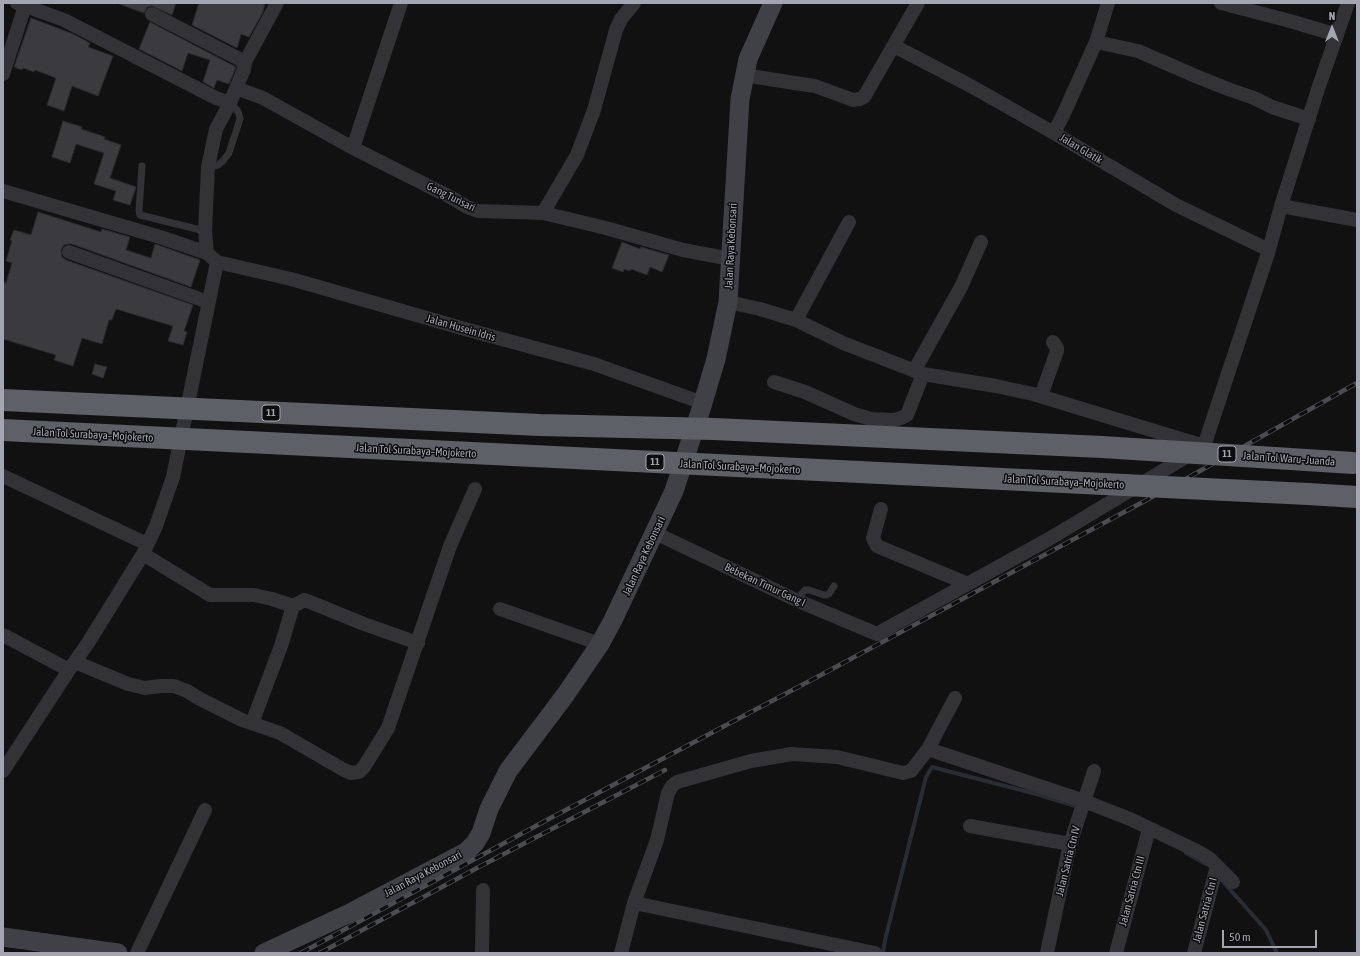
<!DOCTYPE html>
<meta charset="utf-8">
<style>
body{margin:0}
#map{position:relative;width:1360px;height:956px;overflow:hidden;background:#111112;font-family:"Asap Condensed",sans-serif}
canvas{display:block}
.frame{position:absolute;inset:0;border:4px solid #a3a5b2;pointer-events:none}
.north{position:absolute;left:1312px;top:8px;width:40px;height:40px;-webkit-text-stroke:3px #0c0c0d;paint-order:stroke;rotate:0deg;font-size:11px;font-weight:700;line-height:16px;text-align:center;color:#a3a5b2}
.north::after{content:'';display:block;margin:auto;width:14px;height:18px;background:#a3a5b2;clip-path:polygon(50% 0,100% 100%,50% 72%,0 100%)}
.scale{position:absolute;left:1222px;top:930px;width:95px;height:18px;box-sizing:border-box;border:2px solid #a3a5b2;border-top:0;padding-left:5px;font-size:12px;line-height:14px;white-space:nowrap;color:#a3a5b2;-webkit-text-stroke:3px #0c0c0d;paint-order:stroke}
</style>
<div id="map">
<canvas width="1360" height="956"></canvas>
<div class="frame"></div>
<div class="north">N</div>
<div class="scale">50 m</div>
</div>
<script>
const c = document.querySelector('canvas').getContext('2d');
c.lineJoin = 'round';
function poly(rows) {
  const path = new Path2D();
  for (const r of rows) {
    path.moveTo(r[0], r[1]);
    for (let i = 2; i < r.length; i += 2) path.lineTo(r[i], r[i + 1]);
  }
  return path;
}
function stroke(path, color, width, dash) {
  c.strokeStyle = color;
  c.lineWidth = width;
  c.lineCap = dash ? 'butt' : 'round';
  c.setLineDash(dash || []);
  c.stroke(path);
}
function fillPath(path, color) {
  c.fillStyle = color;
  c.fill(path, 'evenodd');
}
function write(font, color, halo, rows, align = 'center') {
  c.font = font + ' "Asap Condensed",sans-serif';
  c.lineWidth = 3;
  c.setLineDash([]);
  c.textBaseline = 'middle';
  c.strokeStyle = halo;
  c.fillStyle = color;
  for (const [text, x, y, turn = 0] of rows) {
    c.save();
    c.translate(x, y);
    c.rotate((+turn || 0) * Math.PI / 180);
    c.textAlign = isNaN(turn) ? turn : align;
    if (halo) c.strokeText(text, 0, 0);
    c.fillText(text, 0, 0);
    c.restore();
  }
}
stroke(poly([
 [1186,853,1206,864],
 [1218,876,1266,930,1277,953],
 [883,953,885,940,926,777,932,767,1036,794,1079,807]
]), '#282d35', 4);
const building = poly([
 [119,3,176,3,172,15,152,6,147,7,144,13,119,4,119,3],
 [199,3,265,3,263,12,249,37,241,34,237,48,192,25,199,3],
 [31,18,73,34,90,43,88,47,113,56,98,96,72,86,64,111,47,105,56,78,35,70,34,72,23,68,22,70,14,67,31,18],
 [150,22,236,67,229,84,217,80,214,88,203,82,210,60,188,53,182,71,139,49,150,22],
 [63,121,82,127,81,129,105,137,104,139,121,145,110,178,136,187,130,205,113,200,116,191,94,184,104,153,76,144,70,163,52,157,63,121],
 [38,212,101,232,102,229,130,237,126,250,151,258,155,244,200,260,191,287,72,244,68,244,64,245,61,250,62,257,66,260,193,305,184,331,187,332,183,345,168,341,173,326,116,309,112,320,109,320,102,344,82,338,73,366,54,360,56,355,3,339,3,282,6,283,12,263,6,261,12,241,10,240,14,230,31,235,38,212],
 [622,242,640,249,641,247,669,255,662,272,650,267,647,275,631,269,630,271,624,269,623,272,612,268,622,242],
 [95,364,107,367,103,378,92,374,95,364]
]);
fillPath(building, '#3b3b3f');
stroke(building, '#2b2b2e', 1);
stroke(poly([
 [142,166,139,211,140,215,205,231],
 [208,167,218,165,223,161,229,153,240,119,239,114,237,110,230,103],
 [796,600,805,590,809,590,824,595,826,595,829,594,834,586]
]), '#323237', 7);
stroke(poly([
 [17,3,64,20,216,98,230,103],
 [1221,3,1290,21,1337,35],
 [152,14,245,62],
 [1096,42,1138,51,1198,77,1228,89,1254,98,1272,107,1309,119],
 [894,46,969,85,1054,133,1176,205,1269,250],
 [3,74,25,6],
 [744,75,801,84,815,86,853,100,860,99,864,97,918,3],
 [236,88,263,98,353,148,454,199,467,207,478,211,543,213,606,228,683,250,731,259],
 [1054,133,1064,113,1096,42,1108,3],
 [353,148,401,3],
 [3,191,160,237,207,253],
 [1281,206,1357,220],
 [543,213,577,155,594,110,616,30,621,19,634,3],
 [69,252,208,302],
 [217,262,291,279,465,329,594,364,703,403],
 [728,302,760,309,796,320,843,343,923,374,996,386,1033,394,1204,446],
 [796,320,849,222],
 [914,371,961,287,981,242],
 [774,382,805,392,854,414,871,419,894,420,901,418,907,415,923,374],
 [1041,396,1057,351,1057,348,1053,342],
 [3,476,147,544],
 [881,509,873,538,877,546,968,584],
 [655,533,796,600,877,634,1049,539,1204,446,1269,250,1281,206,1318,89,1348,3],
 [143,554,210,595,254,595,272,599,293,606],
 [500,609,600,644],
 [3,635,69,670],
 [75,662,128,684,145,688,160,686,174,686,187,691,200,699,242,720,280,733,344,770,351,773,359,772,364,767,388,728,450,546,475,489],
 [252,723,281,646,293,606,299,603,304,600,310,602,364,624,418,643],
 [928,749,1084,801,1130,819,1197,851,1209,858,1233,882],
 [3,771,69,670,88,643,143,554,156,526,173,477,217,262,207,253,205,231,208,167,216,129,230,103,244,69,245,62,277,3],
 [970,826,1070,844],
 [634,903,875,953],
 [137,953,205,810],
 [482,953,483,890],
 [621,953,634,903,657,840,668,793,672,786,677,782,751,761,792,754,837,757,903,773,911,771,928,749,955,698],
 [1047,953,1070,844,1094,771],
 [1116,953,1149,829],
 [1194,953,1217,866]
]), '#323237', 14);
stroke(poly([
 [3,937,118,953],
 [264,953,352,912,466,852,475,843,481,833,489,809,508,771,566,694,600,644,613,620,674,491,702,406,716,359,728,302,740,99,748,59,773,3]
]), '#404147', 19);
stroke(poly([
 [1308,494,1357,497]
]), '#5e6068', 22);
const rail = poly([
 [301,953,545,821,819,676,1182,481,1357,383],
 [320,953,477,868,665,770]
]);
stroke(rail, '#4b4c52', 4.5);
stroke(rail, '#0c0c0d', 3, [9]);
stroke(poly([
 [3,400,540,425,714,429,1102,447,1353,463],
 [3,430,1308,494]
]), '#5e6068', 22);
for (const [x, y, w] of [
 [271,413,18],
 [1227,454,18],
 [655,462,18]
]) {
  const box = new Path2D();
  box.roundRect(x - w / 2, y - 8, w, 16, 3);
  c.fillStyle = '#0c0c0d';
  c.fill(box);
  stroke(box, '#a3a5b2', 1);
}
write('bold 10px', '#a3a5b2', null, [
 ["11",271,413],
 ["11",1227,454],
 ["11",655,462]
]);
write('11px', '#a3a5b2', '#0c0c0d', [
 ["Jalan Glatik",1081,149,31],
 ["Gang Turisari",451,197,26],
 ["Jalan Raya Kebonsari",731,246,-87],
 ["Jalan Husein Idris",461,328,16],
 ["Jalan Tol Surabaya–Mojokerto",93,435,3],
 ["Jalan Tol Surabaya–Mojokerto",416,451,3],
 ["Jalan Tol Waru–Juanda",1289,459,4],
 ["Jalan Tol Surabaya–Mojokerto",740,467,3],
 ["Jalan Tol Surabaya–Mojokerto",1064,482,3],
 ["Jalan Raya Kebonsari",644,556,-65],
 ["Bebekan Timur Gang I",765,585,25],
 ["Jalan Satria Ctn IV",1068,861,-76],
 ["Jalan Raya Kebonsari",423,874,-28],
 ["Jalan Satria Ctn III",1132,891,-75],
 ["Jalan Satria Ctn I",1205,910,-75]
]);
</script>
